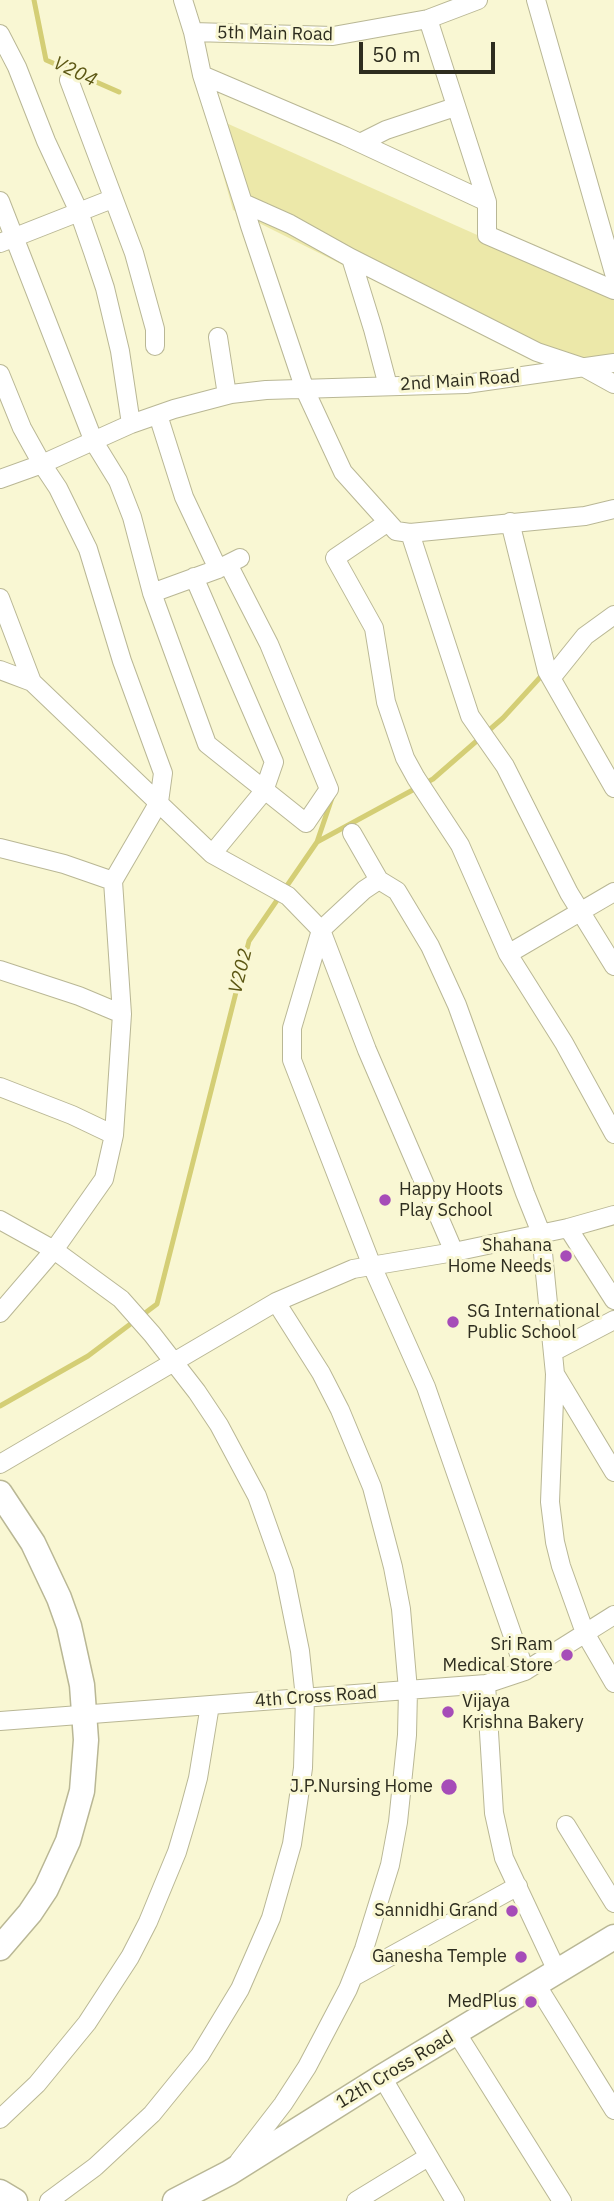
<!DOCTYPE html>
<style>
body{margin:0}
#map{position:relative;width:614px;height:2201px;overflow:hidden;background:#f9f7d3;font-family:"IBM Plex Sans",sans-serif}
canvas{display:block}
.scale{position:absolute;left:359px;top:42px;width:136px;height:32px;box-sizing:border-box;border:4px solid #2e2d1f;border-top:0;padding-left:9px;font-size:21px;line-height:24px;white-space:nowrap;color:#2e2d1f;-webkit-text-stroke:5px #f9f7d3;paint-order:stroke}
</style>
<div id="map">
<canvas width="614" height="2201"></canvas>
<div class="scale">50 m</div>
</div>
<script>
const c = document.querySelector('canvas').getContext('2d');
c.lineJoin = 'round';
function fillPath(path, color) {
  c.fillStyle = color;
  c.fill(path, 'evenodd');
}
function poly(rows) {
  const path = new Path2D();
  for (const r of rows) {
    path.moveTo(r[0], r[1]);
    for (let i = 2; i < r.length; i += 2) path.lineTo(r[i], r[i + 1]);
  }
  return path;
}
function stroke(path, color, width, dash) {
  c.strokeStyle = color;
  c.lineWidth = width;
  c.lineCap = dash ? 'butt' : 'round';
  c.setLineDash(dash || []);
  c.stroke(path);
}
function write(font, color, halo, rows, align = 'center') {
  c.font = font + ' "IBM Plex Sans",sans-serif';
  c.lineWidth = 6;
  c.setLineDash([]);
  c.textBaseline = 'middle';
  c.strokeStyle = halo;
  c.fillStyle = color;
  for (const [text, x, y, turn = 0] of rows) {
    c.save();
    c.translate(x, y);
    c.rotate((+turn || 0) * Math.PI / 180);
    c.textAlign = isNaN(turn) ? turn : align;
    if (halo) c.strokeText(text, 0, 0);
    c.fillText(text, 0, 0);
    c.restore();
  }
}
fillPath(poly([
 [206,114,614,296,614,362,565,376,233,210]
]), '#ece8a9');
stroke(poly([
 [34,0,46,60,119,92],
 [317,842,333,795],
 [0,1406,88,1356,157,1304,249,941,317,842,433,779,503,718,545,672]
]), '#d4ce75', 5);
const minor = poly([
 [183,0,193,32,202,75,243,203,290,224,351,258,537,352,585,368,614,384],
 [536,0,614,273],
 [428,19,487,202],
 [193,32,333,36,428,19,478,0],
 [0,34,17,67,46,141,79,212,93,252,105,288,120,351,131,424],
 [202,75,345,136,487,202,487,235,614,290],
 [69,80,134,253,155,329,155,346],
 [360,143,386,130,455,107],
 [0,201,94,442,118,481,132,517,152,593,207,744,306,823,329,789,269,644,228,564],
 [243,203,250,226,305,390,343,472,396,531,410,533,585,516,614,509],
 [0,243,112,199],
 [351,258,373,329,388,386],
 [218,337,227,395],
 [0,374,22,428,42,464,58,488,88,549,122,661,163,773,159,802,113,881,122,1014,114,1135,104,1179,54,1250,0,1313],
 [158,415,184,497,218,569],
 [0,479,42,464,131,424,174,409,231,394,266,390,466,384,614,363],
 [388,522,335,558,374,628,386,702,405,758,416,778,460,845,508,954,564,1043,614,1134],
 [510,522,547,671,614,788],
 [410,533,470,716,505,766,569,893,614,966],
 [194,577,274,762,264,791,212,854],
 [152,593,218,569,240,558],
 [0,598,32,682],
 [0,670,32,682,212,854,288,896,321,930,367,1050,454,1252],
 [552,677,585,636,614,615],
 [352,833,379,880],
 [0,848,64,864,113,881],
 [508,954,614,892],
 [0,970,79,996,122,1014],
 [0,1087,72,1115,114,1135],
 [0,1220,54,1250,121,1299,152,1334,197,1392,219,1425,257,1496,284,1572,300,1651,305,1698,303,1768,292,1844,271,1918,240,1989,200,2055,152,2114,95,2167,49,2201],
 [568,1228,614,1300],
 [553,1352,614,1320],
 [555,1374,550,1502,555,1542,561,1566,585,1633,614,1683],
 [0,1464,276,1302,353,1269,454,1252,568,1228,614,1215],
 [525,1671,426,1387,372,1266,292,1060,292,1028,321,930,364,890,379,880,397,891,430,946,457,1005,525,1193,541,1233,555,1374,614,1472],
 [486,1684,494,1813,504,1858,557,1971],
 [0,1721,486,1684,525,1671,614,1615],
 [566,1825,614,1903],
 [353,1977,518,1886],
 [536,1984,614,2110],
 [456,2032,562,2201],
 [382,2077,455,2201],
 [0,2119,37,2084,87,2023,130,1957,148,1922,177,1852,188,1815,198,1778,210,1705],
 [239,2161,283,2104,307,2067,348,1989,364,1949,390,1865,398,1822,407,1735,408,1690,401,1609,393,1567,372,1487,340,1410,321,1373,276,1302],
 [356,2201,428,2157]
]);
const secondary = poly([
 [0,1493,33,1543,59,1598,69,1626,82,1685,86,1740,82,1791,68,1841,46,1889,30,1913,0,1948],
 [0,2192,15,2201],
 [175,2201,229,2173,382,2077,614,1937]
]);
stroke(minor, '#b9b795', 20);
stroke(secondary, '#b9b795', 27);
stroke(minor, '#fff', 18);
stroke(secondary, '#fff', 24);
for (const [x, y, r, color] of [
 [385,1200,7,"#a64cb8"],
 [566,1256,7,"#a64cb8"],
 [453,1322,7,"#a64cb8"],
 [567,1655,7,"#a64cb8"],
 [448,1712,7,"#a64cb8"],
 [449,1787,9,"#a64cb8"],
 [512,1911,7,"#a64cb8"],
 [521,1957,7,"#a64cb8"],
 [531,2002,7,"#a64cb8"]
]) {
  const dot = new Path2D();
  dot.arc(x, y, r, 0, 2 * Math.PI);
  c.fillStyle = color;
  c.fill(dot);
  stroke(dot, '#f9f7d3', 2.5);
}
write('18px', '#2e2d1f', '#f9f7d3', [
 ["5th Main Road",275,34,1],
 ["2nd Main Road",460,381,-4],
 ["4th Cross Road",316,1697,-4],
 ["12th Cross Road",395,2070,-31]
]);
write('18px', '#2e2d1f', '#f9f7d3', [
 ["Happy Hoots",399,1190,"left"],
 ["Play School",399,1211,"left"],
 ["Shahana",552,1246],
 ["Home Needs",552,1267],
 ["SG International",467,1312,"left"],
 ["Public School",467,1333,"left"],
 ["Sri Ram",553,1645],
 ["Medical Store",553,1666],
 ["Vijaya",462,1702,"left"],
 ["Krishna Bakery",462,1723,"left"],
 ["J.P.Nursing Home",433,1787],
 ["Sannidhi Grand",498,1911],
 ["Ganesha Temple",507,1957],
 ["MedPlus",517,2002]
], 'right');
write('italic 19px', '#5c5714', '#f9f7d3', [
 ["V204",75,72,25],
 ["V202",241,971,-76]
]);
</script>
